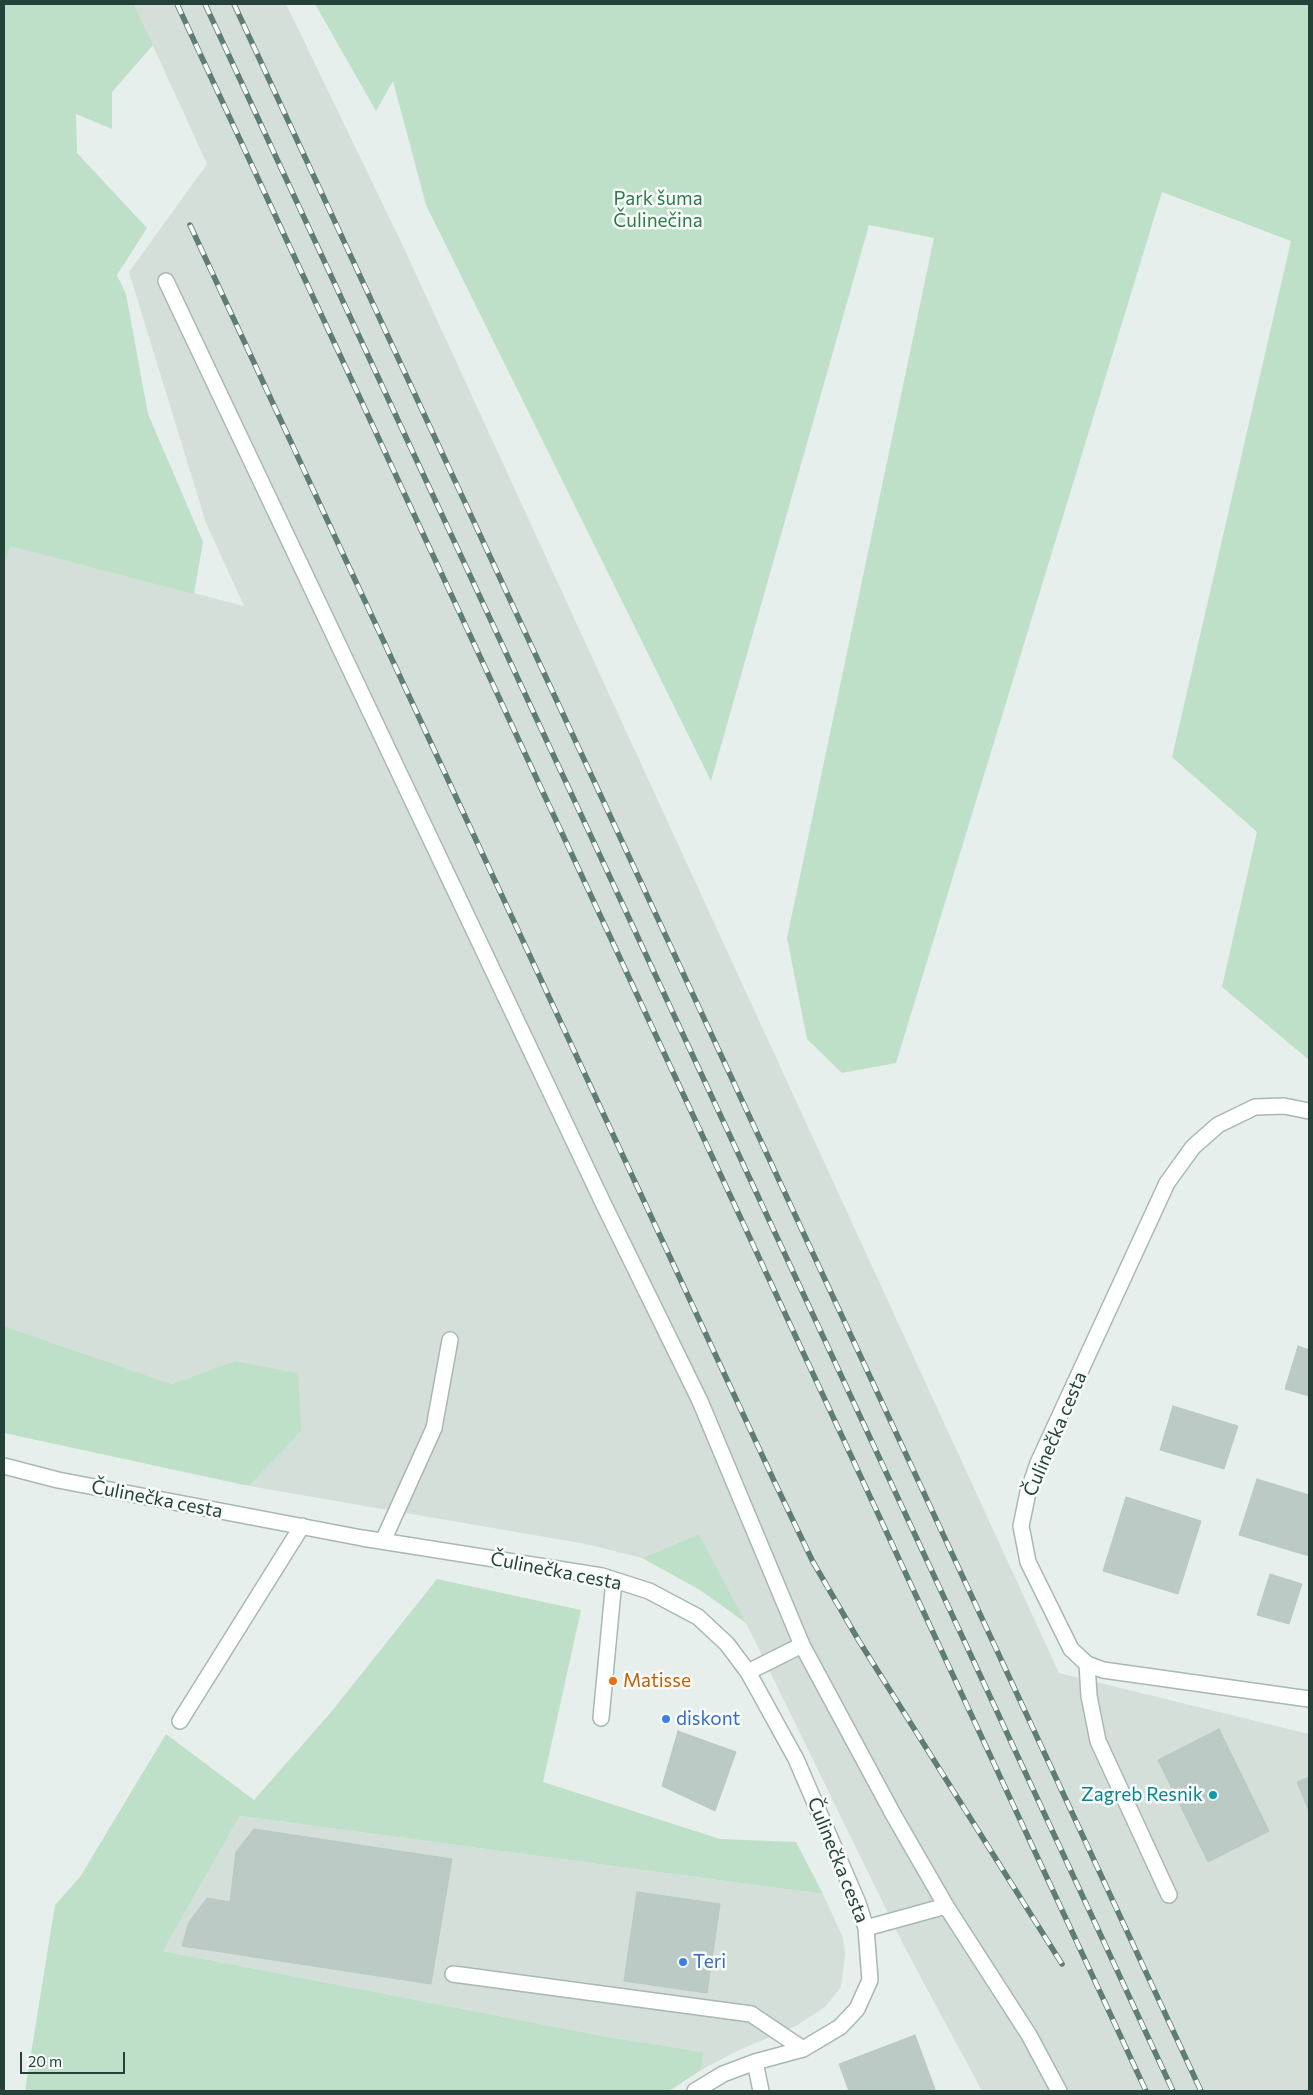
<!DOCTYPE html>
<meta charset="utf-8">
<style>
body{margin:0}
#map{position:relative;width:1313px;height:2095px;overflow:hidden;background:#e6efeb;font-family:Commissioner,sans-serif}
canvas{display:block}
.frame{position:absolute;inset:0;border:5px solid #24423a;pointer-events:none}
.scale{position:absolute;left:20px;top:2052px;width:105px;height:22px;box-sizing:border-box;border:2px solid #24423a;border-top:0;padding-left:6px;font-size:15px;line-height:18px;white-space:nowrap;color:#24423a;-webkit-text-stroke:4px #f7fbf9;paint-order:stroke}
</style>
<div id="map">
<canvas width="1313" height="2095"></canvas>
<div class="frame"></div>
<div class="scale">20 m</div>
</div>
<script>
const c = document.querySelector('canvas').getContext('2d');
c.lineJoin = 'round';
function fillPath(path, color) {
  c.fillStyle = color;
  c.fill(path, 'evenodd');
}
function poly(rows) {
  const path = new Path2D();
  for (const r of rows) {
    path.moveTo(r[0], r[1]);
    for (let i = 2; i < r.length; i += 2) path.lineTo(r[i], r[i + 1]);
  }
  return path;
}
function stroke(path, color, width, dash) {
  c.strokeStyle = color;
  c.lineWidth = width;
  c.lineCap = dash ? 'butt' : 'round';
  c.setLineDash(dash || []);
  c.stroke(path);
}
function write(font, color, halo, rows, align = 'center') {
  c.font = font + ' Commissioner,sans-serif';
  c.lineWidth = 5;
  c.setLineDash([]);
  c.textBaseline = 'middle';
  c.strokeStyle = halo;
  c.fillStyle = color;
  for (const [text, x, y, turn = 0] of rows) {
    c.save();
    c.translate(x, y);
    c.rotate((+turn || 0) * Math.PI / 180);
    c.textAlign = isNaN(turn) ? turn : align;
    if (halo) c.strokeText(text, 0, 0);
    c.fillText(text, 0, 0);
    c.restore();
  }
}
fillPath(poly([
 [134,4,286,4,403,246,1059,1673,1309,1734,1309,2091,982,2091,905,1948,753,1637,699,1534,642,1558,586,1544,249,1486,301,1432,234,1361,172,1384,4,1326,4,565,9,545,244,606,206,523,129,272,207,164],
 [240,1816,823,1894,843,1938,845,1954,841,1987,825,2007,796,2026,739,2050,701,2070,703,2052,608,2037,163,1951]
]), '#d4dfda');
fillPath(poly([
 [4,4,134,4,153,45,112,92,112,129,76,114,77,153,147,228,117,275,126,294,148,414,203,542,194,594,10,546,4,565],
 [315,4,1309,4,1309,1060,1222,987,1257,832,1172,757,1291,241,1162,192,896,1063,842,1073,807,1039,787,938,934,238,869,225,711,781,426,205,393,81,376,111],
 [4,1326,172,1384,234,1361,298,1373,301,1432,249,1486,4,1433],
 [699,1534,746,1623,700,1590,642,1558],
 [437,1579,581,1610,543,1782,720,1839,796,1842,823,1894,240,1816,163,1951,608,2037,703,2052,701,2070,669,2091,25,2091,55,1905,80,1877,166,1734,254,1800,332,1711]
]), '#bfe0c8');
const building = poly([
 [1298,1346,1309,1350,1309,1396,1285,1389,1298,1346],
 [1173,1406,1238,1426,1224,1469,1160,1450,1173,1406],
 [1257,1479,1309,1495,1309,1556,1239,1535,1257,1479],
 [1126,1497,1201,1521,1178,1594,1103,1571,1126,1497],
 [1270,1574,1302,1584,1289,1624,1257,1615,1270,1574],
 [1219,1729,1269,1831,1208,1862,1158,1760,1219,1729],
 [678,1731,736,1752,715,1811,662,1786,678,1731],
 [1309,1777,1309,1811,1297,1782,1309,1777],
 [254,1829,452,1859,431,1984,182,1946,189,1922,207,1898,230,1902,236,1852,254,1829],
 [637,1892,720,1904,707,1993,624,1981,637,1892],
 [915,2035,935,2089,928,2091,849,2091,839,2064,915,2035]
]);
fillPath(building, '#bbcac4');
stroke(building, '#b8c9c2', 1);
const minor = poly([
 [166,281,604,1205,700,1401,802,1645,893,1814,946,1906],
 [1309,1111,1284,1106,1255,1107,1218,1125,1193,1147,1167,1183,1038,1463,1028,1492,1021,1526,1028,1562,1071,1649,1087,1664,1103,1670,1309,1699],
 [4,1466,58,1480,362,1538,602,1576,649,1591,698,1617,727,1644,748,1672,796,1759,858,1903,866,1928,870,1980,857,2009,840,2027,803,2049,755,2062,723,2074,695,2091],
 [383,1541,434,1428,450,1340],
 [1087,1664,1089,1696,1098,1741,1169,1895],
 [748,1672,802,1645],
 [601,1718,614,1580],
 [180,1721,302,1526],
 [866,1928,946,1906,1029,2035,1059,2091],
 [453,1974,751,2014,803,2049],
 [755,2062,761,2091]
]);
stroke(minor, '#a8b8b2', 18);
stroke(minor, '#fff', 15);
const rail = poly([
 [177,4,1146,2091],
 [205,4,1173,2091],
 [234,4,1201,2091],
 [190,225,776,1485,813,1562,859,1641,1062,1964]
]);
stroke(rail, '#5f7d75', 5.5);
stroke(rail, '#f7fbf9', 4, [11]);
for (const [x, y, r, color] of [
 [613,1681,5,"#e8710a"],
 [666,1719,5,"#3f7fe0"],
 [1213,1795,5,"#0f9aa8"],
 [683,1962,5,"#3f7fe0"]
]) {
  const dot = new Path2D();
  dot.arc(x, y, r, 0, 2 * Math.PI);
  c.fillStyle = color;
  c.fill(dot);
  stroke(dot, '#f7fbf9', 2);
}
write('19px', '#2d7a4b', '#f7fbf9', [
 ["Park šuma",658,199],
 ["Čulinečina",658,221]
]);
write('19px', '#24423a', '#f7fbf9', [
 ["Čulinečka cesta",1055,1434,-67],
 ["Čulinečka cesta",157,1499,11],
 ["Čulinečka cesta",556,1571,11],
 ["Čulinečka cesta",838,1860,68]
]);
write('19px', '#c56008', '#f7fbf9', [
 ["Matisse",623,1681]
], 'left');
write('19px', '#366cbe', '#f7fbf9', [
 ["diskont",676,1719],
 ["Teri",693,1962]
], 'left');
write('19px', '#0d838f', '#f7fbf9', [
 ["Zagreb Resnik",1203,1795]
], 'right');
</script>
